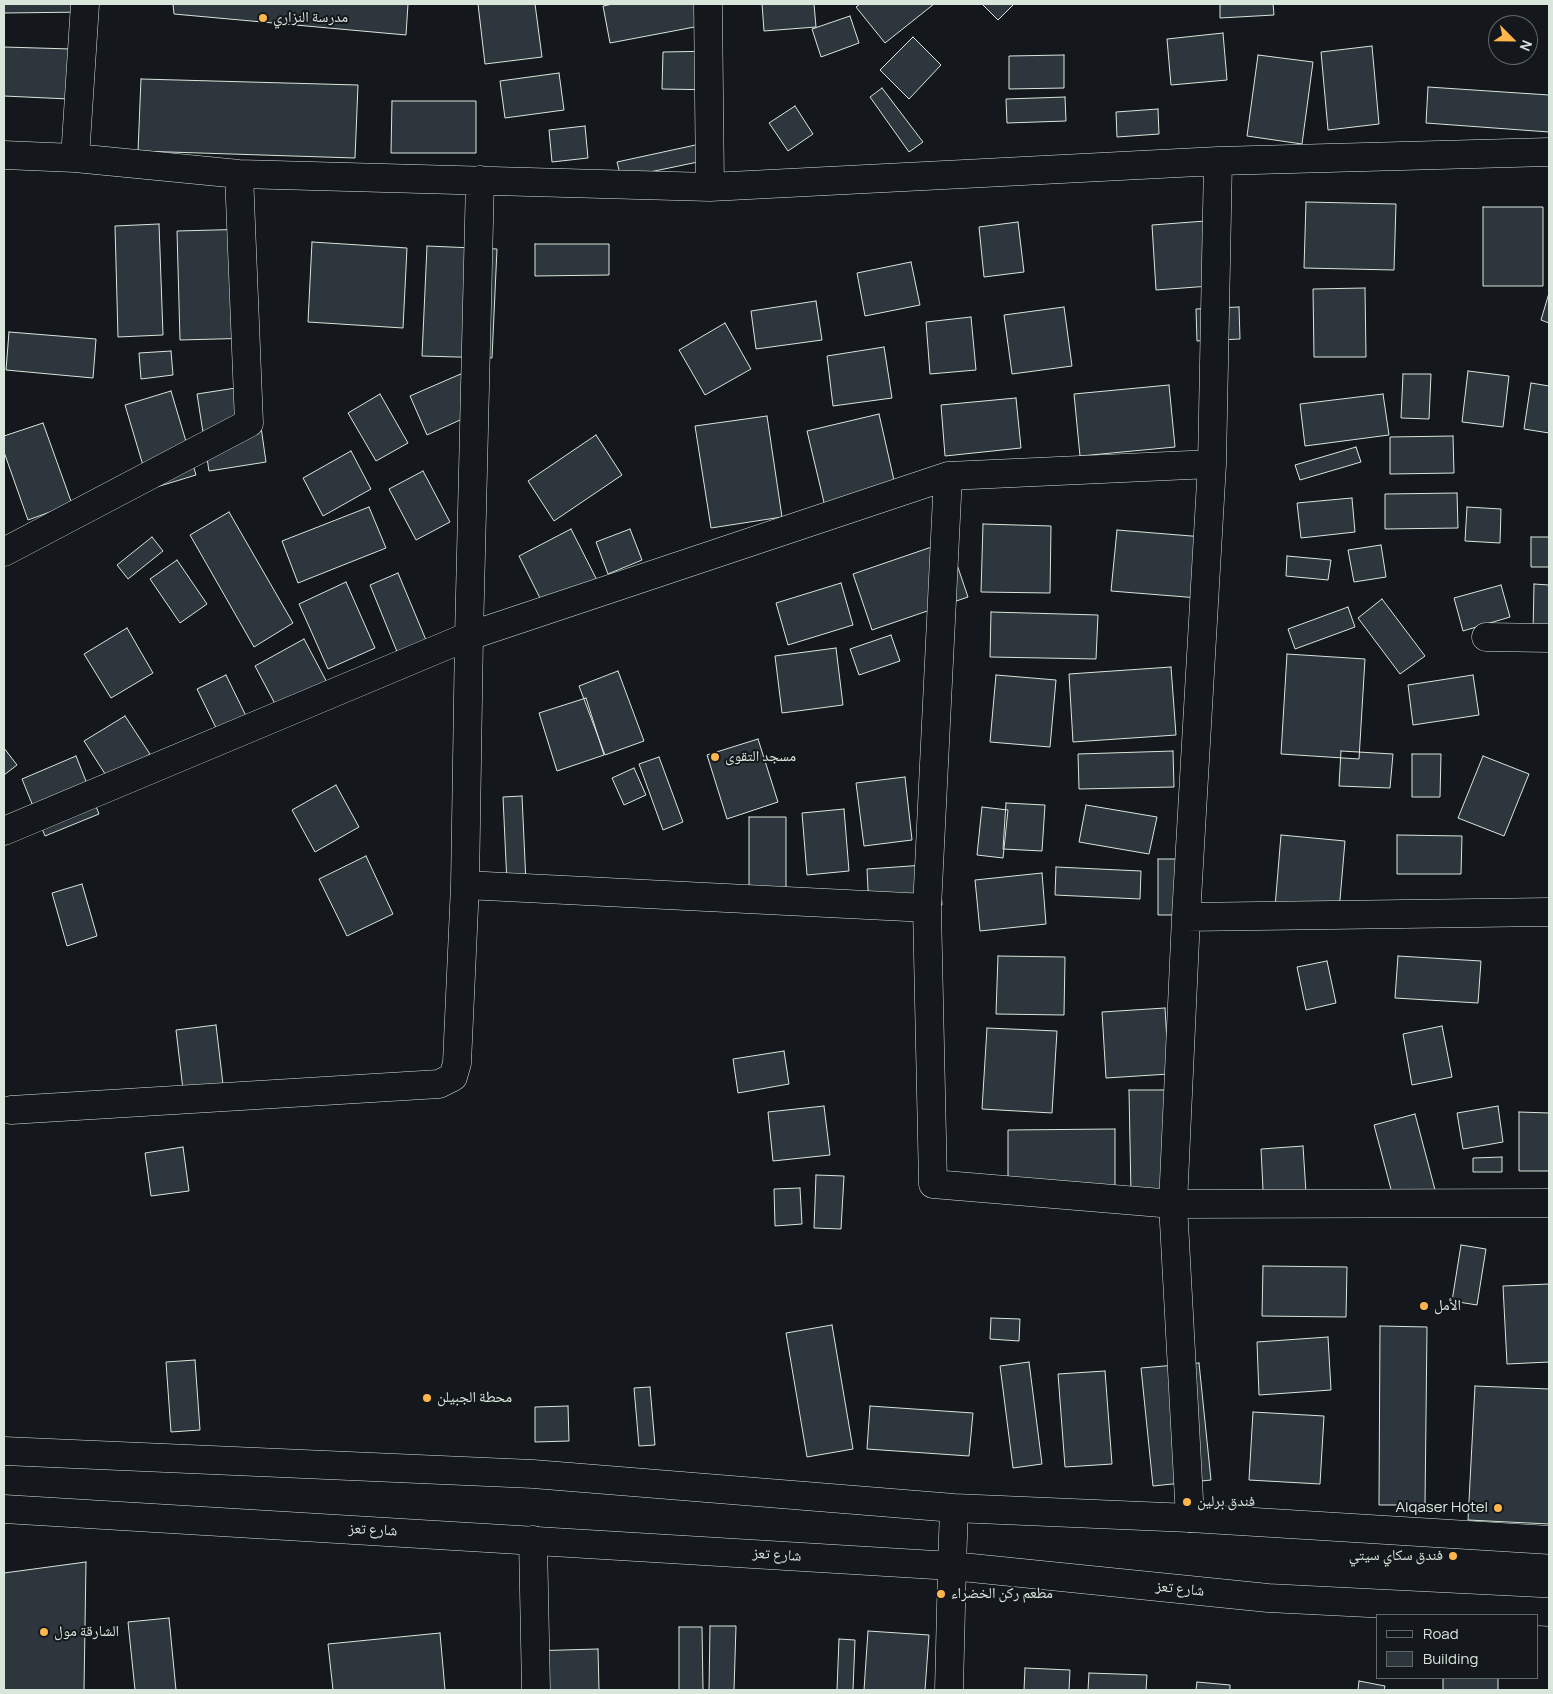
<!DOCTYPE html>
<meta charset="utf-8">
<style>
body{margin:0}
#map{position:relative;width:1553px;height:1694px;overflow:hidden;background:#14181c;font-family:Manrope,sans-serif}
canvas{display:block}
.frame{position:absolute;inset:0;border:5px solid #d8e6dc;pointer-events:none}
.legend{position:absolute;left:1376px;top:1614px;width:162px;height:65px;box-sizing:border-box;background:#14181c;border:1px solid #626a69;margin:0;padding:6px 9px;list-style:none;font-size:15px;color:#d8e6dc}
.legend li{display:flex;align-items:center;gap:10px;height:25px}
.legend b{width:25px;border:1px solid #626a69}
.north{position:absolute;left:1488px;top:15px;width:50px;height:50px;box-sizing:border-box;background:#14181c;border:1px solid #626a69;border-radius:50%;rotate:113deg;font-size:14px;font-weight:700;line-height:20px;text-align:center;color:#d8e6dc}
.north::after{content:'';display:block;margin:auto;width:18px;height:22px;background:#ffb74d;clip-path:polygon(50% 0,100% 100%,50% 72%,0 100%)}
</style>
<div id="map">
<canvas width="1553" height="1694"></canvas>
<div class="frame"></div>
<ul class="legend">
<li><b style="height:6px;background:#14181c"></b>Road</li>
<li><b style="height:14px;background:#2c363c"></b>Building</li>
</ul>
<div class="north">N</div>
</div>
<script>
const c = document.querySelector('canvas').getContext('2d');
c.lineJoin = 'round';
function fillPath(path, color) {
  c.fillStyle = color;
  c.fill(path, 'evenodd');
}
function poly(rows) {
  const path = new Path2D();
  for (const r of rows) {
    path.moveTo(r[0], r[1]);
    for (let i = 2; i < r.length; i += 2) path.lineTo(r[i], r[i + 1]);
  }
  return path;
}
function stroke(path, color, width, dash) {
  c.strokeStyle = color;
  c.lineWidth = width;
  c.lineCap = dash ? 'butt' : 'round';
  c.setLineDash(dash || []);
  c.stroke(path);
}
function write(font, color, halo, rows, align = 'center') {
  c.font = font + ' Manrope,"Noto Naskh Arabic",sans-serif';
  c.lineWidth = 4;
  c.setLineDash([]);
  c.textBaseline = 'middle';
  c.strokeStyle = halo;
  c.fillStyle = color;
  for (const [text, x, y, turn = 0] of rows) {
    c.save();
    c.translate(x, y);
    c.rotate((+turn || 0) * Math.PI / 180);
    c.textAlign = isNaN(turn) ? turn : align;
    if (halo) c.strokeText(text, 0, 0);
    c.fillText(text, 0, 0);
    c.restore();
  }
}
const building = poly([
 [4,4,88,4,88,12,4,13,4,4],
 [173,4,408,4,406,35,174,14,173,4],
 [478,4,535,4,542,57,485,64,478,4],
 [613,4,701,4,705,25,610,43,603,6,613,4],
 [762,4,814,4,816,27,764,31,762,4],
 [860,4,934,4,885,43,856,7,860,4],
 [982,4,1014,4,998,20,982,4],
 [1220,4,1273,4,1274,15,1220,18,1220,4],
 [850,16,859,43,821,57,812,29,850,16],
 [1223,33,1227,80,1171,85,1167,39,1223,33],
 [913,37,941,65,909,99,880,70,913,37],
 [1372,46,1379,124,1328,130,1321,52,1372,46],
 [4,47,71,49,69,99,4,96,4,47],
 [719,51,719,90,662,89,663,52,719,51],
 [1064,55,1064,88,1009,89,1009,56,1064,55],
 [1258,55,1313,62,1302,144,1247,136,1258,55],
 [559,73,564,110,505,118,500,81,559,73],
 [141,79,358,85,355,158,138,151,141,79],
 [1428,87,1549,95,1549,132,1426,123,1428,87],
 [882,88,923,142,909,152,870,97,882,88],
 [1065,97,1066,121,1007,123,1006,99,1065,97],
 [392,101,476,101,476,153,391,153,392,101],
 [795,106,813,134,788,151,769,123,795,106],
 [1158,109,1159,134,1117,137,1116,112,1158,109],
 [585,126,588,158,552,162,549,130,585,126],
 [714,141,717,158,621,178,617,162,714,141],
 [1306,202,1396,204,1394,270,1304,268,1306,202],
 [1483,207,1543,207,1543,286,1483,286,1483,207],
 [1219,220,1223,285,1156,290,1152,225,1219,220],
 [1018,222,1024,272,984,277,979,227,1018,222],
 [159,224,163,335,118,337,115,226,159,224],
 [252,229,254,338,180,340,177,231,252,229],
 [312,242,407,248,403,328,308,322,312,242],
 [535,244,609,244,609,275,535,276,535,244],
 [427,246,497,249,492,358,422,356,427,246],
 [911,262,920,305,865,316,857,273,911,262],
 [1365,288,1366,357,1314,357,1313,289,1365,288],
 [1549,293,1549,323,1541,320,1549,293],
 [816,301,822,340,756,349,751,311,816,301],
 [1064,307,1072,366,1012,374,1004,315,1064,307],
 [1239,307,1240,339,1197,341,1196,309,1239,307],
 [971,317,976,370,930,374,926,322,971,317],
 [725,323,751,369,705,395,679,350,725,323],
 [9,332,96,339,93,378,6,370,9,332],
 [884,347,892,398,833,406,827,356,884,347],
 [171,351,173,375,141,379,139,353,171,351],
 [1468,371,1509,376,1503,427,1462,422,1468,371],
 [463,373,480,411,427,435,410,396,463,373],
 [1403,374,1431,374,1429,419,1401,418,1403,374],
 [1531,383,1549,386,1549,433,1524,429,1531,383],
 [255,385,266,462,209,471,197,394,255,385],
 [1169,385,1175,447,1080,456,1074,394,1169,385],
 [171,391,196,475,150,489,125,405,171,391],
 [380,394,408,443,376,461,348,413,380,394],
 [1383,394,1389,435,1305,446,1300,404,1383,394],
 [1016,398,1021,448,945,456,941,405,1016,398],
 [879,414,898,498,827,515,807,431,879,414],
 [767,416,782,517,711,528,695,426,767,416],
 [43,423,72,504,28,520,4,452,4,436,43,423],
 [596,435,622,475,554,521,528,481,596,435],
 [1453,436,1454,473,1390,474,1390,437,1453,436],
 [1356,447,1361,462,1300,480,1295,465,1356,447],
 [351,451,371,489,323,516,303,478,351,451],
 [423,471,450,522,416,540,389,489,423,471],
 [1457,493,1458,528,1385,529,1385,494,1457,493],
 [1352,498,1355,532,1301,538,1297,503,1352,498],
 [369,507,386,548,298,583,282,541,369,507],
 [1467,507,1501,509,1500,543,1465,541,1467,507],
 [229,512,293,623,254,647,190,535,229,512],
 [983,524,1051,526,1050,593,981,592,983,524],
 [571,529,605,596,552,622,519,556,571,529],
 [630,529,642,560,608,574,596,542,630,529],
 [1117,530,1216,538,1211,599,1111,591,1117,530],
 [152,537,163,551,128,579,117,565,152,537],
 [1531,537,1549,537,1549,567,1531,567,1531,537],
 [949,541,968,597,872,630,853,574,949,541],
 [1381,545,1386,577,1354,582,1348,550,1381,545],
 [1287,556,1331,560,1328,580,1286,576,1287,556],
 [177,560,207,604,180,623,150,579,177,560],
 [398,573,431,652,402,664,370,585,398,573],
 [346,582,375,648,328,669,299,604,346,582],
 [841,583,853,625,788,645,776,603,841,583],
 [1534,584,1549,585,1549,634,1533,634,1534,584],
 [1501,585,1510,617,1463,631,1454,598,1501,585],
 [1382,599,1425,656,1400,674,1358,618,1382,599],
 [1348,607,1355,627,1295,649,1288,629,1348,607],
 [991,612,1098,615,1096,659,990,657,991,612],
 [127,628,153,673,111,698,84,654,127,628],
 [891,635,900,661,859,675,850,649,891,635],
 [304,639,331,690,282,717,255,666,304,639],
 [836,648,843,705,782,713,775,656,836,648],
 [1287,654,1365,659,1359,759,1281,754,1287,654],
 [1171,667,1176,735,1073,742,1069,674,1171,667],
 [618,671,644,741,605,755,579,686,618,671],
 [226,675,247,718,218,732,197,689,226,675],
 [996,675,1056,680,1050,747,990,742,996,675],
 [1473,675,1479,715,1413,725,1408,685,1473,675],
 [586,698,604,755,557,771,539,713,586,698],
 [125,716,150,754,109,780,84,741,125,716],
 [758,739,778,802,727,819,707,755,758,739],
 [4,748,17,765,4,775,4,748],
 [1173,751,1174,787,1079,789,1078,754,1173,751],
 [1341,751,1393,754,1390,788,1339,786,1341,751],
 [1412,754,1441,754,1440,797,1412,797,1412,754],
 [76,756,99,814,45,836,22,779,76,756],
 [1483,756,1529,774,1504,836,1458,818,1483,756],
 [659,757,683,822,663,830,639,764,659,757],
 [634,768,646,795,624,805,612,778,634,768],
 [905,777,912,840,864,846,856,783,905,777],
 [336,785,359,827,315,852,292,810,336,785],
 [522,796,526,883,507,884,503,797,522,796],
 [1006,803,1045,805,1042,851,1003,849,1006,803],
 [1086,805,1157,817,1149,854,1079,842,1086,805],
 [982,807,1008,810,1003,858,977,855,982,807],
 [844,809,849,871,807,875,802,813,844,809],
 [749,817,786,817,786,891,749,892,749,817],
 [1281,835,1345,841,1338,923,1274,919,1281,835],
 [1397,835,1462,836,1461,874,1397,874,1397,835],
 [366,856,393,914,347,936,319,879,366,856],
 [1158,859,1181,859,1181,915,1158,915,1158,859],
 [939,864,942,905,869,909,867,869,939,864],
 [1056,867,1141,871,1140,899,1055,895,1056,867],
 [1042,873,1046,924,980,931,975,880,1042,873],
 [82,884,97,936,67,946,52,893,82,884],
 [998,956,1065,957,1064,1015,996,1014,998,956],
 [1398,956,1481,961,1478,1003,1395,998,1398,956],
 [1327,961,1336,1003,1306,1010,1297,967,1327,961],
 [1165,1008,1169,1074,1106,1078,1102,1012,1165,1008],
 [216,1025,224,1093,184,1098,176,1030,216,1025],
 [1442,1026,1452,1077,1412,1085,1403,1034,1442,1026],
 [987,1028,1057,1031,1052,1113,982,1109,987,1028],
 [784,1051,789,1084,738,1093,733,1059,784,1051],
 [1129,1090,1166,1090,1169,1193,1131,1194,1129,1090],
 [824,1106,830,1155,773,1161,768,1112,824,1106],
 [1498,1106,1503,1142,1463,1149,1457,1113,1498,1106],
 [1519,1112,1549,1113,1549,1171,1519,1171,1519,1112],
 [1415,1114,1439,1205,1398,1216,1374,1125,1415,1114],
 [1115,1129,1115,1204,1008,1204,1008,1130,1115,1129],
 [1303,1146,1307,1208,1264,1210,1261,1149,1303,1146],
 [183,1147,189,1191,151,1196,145,1153,183,1147],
 [1502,1157,1502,1172,1473,1172,1473,1158,1502,1157],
 [816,1175,844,1176,841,1229,814,1228,816,1175],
 [800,1188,802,1224,775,1226,774,1189,800,1188],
 [1461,1245,1486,1249,1477,1305,1452,1301,1461,1245],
 [1263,1266,1347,1267,1346,1317,1262,1316,1263,1266],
 [1549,1284,1549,1362,1507,1364,1503,1286,1549,1284],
 [991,1318,1020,1319,1019,1341,990,1339,991,1318],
 [832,1325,853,1449,807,1457,786,1333,832,1325],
 [1380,1326,1427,1327,1425,1505,1379,1505,1380,1326],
 [1328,1337,1331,1390,1259,1395,1257,1342,1328,1337],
 [195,1360,200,1430,171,1432,166,1362,195,1360],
 [1029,1362,1042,1464,1013,1468,1000,1366,1029,1362],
 [1199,1363,1211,1480,1153,1486,1141,1368,1199,1363],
 [1105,1371,1112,1464,1065,1467,1058,1374,1105,1371],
 [1475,1386,1549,1389,1549,1524,1468,1520,1475,1386],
 [650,1387,655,1445,639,1446,634,1388,650,1387],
 [568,1406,569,1441,535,1442,535,1407,568,1406],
 [870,1406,973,1413,969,1456,867,1449,870,1406],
 [1253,1412,1324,1416,1320,1484,1249,1480,1253,1412],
 [86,1562,84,1690,4,1690,4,1573,86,1562],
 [169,1618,176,1690,135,1690,128,1622,169,1618],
 [710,1626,736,1626,734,1690,709,1690,710,1626],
 [679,1627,702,1627,703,1690,679,1690,679,1627],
 [868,1631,929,1635,925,1690,864,1690,868,1631],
 [440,1633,445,1690,333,1690,328,1644,440,1633],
 [839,1639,855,1640,853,1690,837,1690,839,1639],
 [598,1649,599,1690,529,1690,528,1651,598,1649],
 [1025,1668,1070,1670,1069,1690,1024,1690,1025,1668],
 [1089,1673,1147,1675,1146,1690,1088,1690,1089,1673],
 [1443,1678,1498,1678,1498,1690,1443,1690,1443,1678],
 [1359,1681,1385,1686,1384,1690,1358,1690,1359,1681],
 [1197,1682,1230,1685,1230,1690,1196,1690,1197,1682]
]);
fillPath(building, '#2c363c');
stroke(building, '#d8e6dc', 1);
const minor = poly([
 [708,4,710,187],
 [4,155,75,158,239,174,710,187,1218,161,1549,152],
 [75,158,85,4],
 [948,476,927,908,933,1184,1173,1204,1549,1203],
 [4,552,249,423,239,174],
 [1486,637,1549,638],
 [4,831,469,636,948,476,1212,464],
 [465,885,927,908],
 [1186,917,1549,912],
 [11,1110,439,1084,453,1077,457,1063,465,885,469,636,480,180],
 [1190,1518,1173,1204,1186,917,1212,464,1218,161],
 [533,1540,536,1690],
 [949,1690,952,1566]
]);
const highway = poly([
 [4,1451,533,1474,954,1508,1190,1518,1549,1540],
 [4,1509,952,1566,1268,1598,1549,1612],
 [952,1566,954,1508]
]);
stroke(minor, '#d8e6dc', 29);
stroke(highway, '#d8e6dc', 29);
stroke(minor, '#14181c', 28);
stroke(highway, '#14181c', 28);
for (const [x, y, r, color] of [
 [263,18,5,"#ffb74d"],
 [715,757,5,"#ffb74d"],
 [1424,1306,5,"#ffb74d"],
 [427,1398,5,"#ffb74d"],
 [1187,1502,5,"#ffb74d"],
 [1498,1508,5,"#ffb74d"],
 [1453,1556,5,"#ffb74d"],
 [941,1594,5,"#ffb74d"],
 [44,1632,5,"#ffb74d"]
]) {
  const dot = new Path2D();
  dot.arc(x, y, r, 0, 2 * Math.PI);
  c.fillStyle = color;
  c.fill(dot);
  stroke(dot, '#14181c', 2);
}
write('15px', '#d8e6dc', '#14181c', [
 ["مدرسة النزاري",273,18],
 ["مسجد التقوى",725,757],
 ["الأمل",1434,1306],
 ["محطة الجبيلن",437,1398],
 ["فندق برلين",1197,1502],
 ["Alqaser Hotel",1488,1508,"right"],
 ["فندق سكاي سيتي",1443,1556,"right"],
 ["مطعم ركن الخضراء",951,1594],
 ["الشارقة مول",54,1632]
], 'left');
write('15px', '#d8e6dc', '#14181c', [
 ["شارع تعز",373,1530,3],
 ["شارع تعز",777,1555,4],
 ["شارع تعز",1180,1589,6]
]);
</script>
